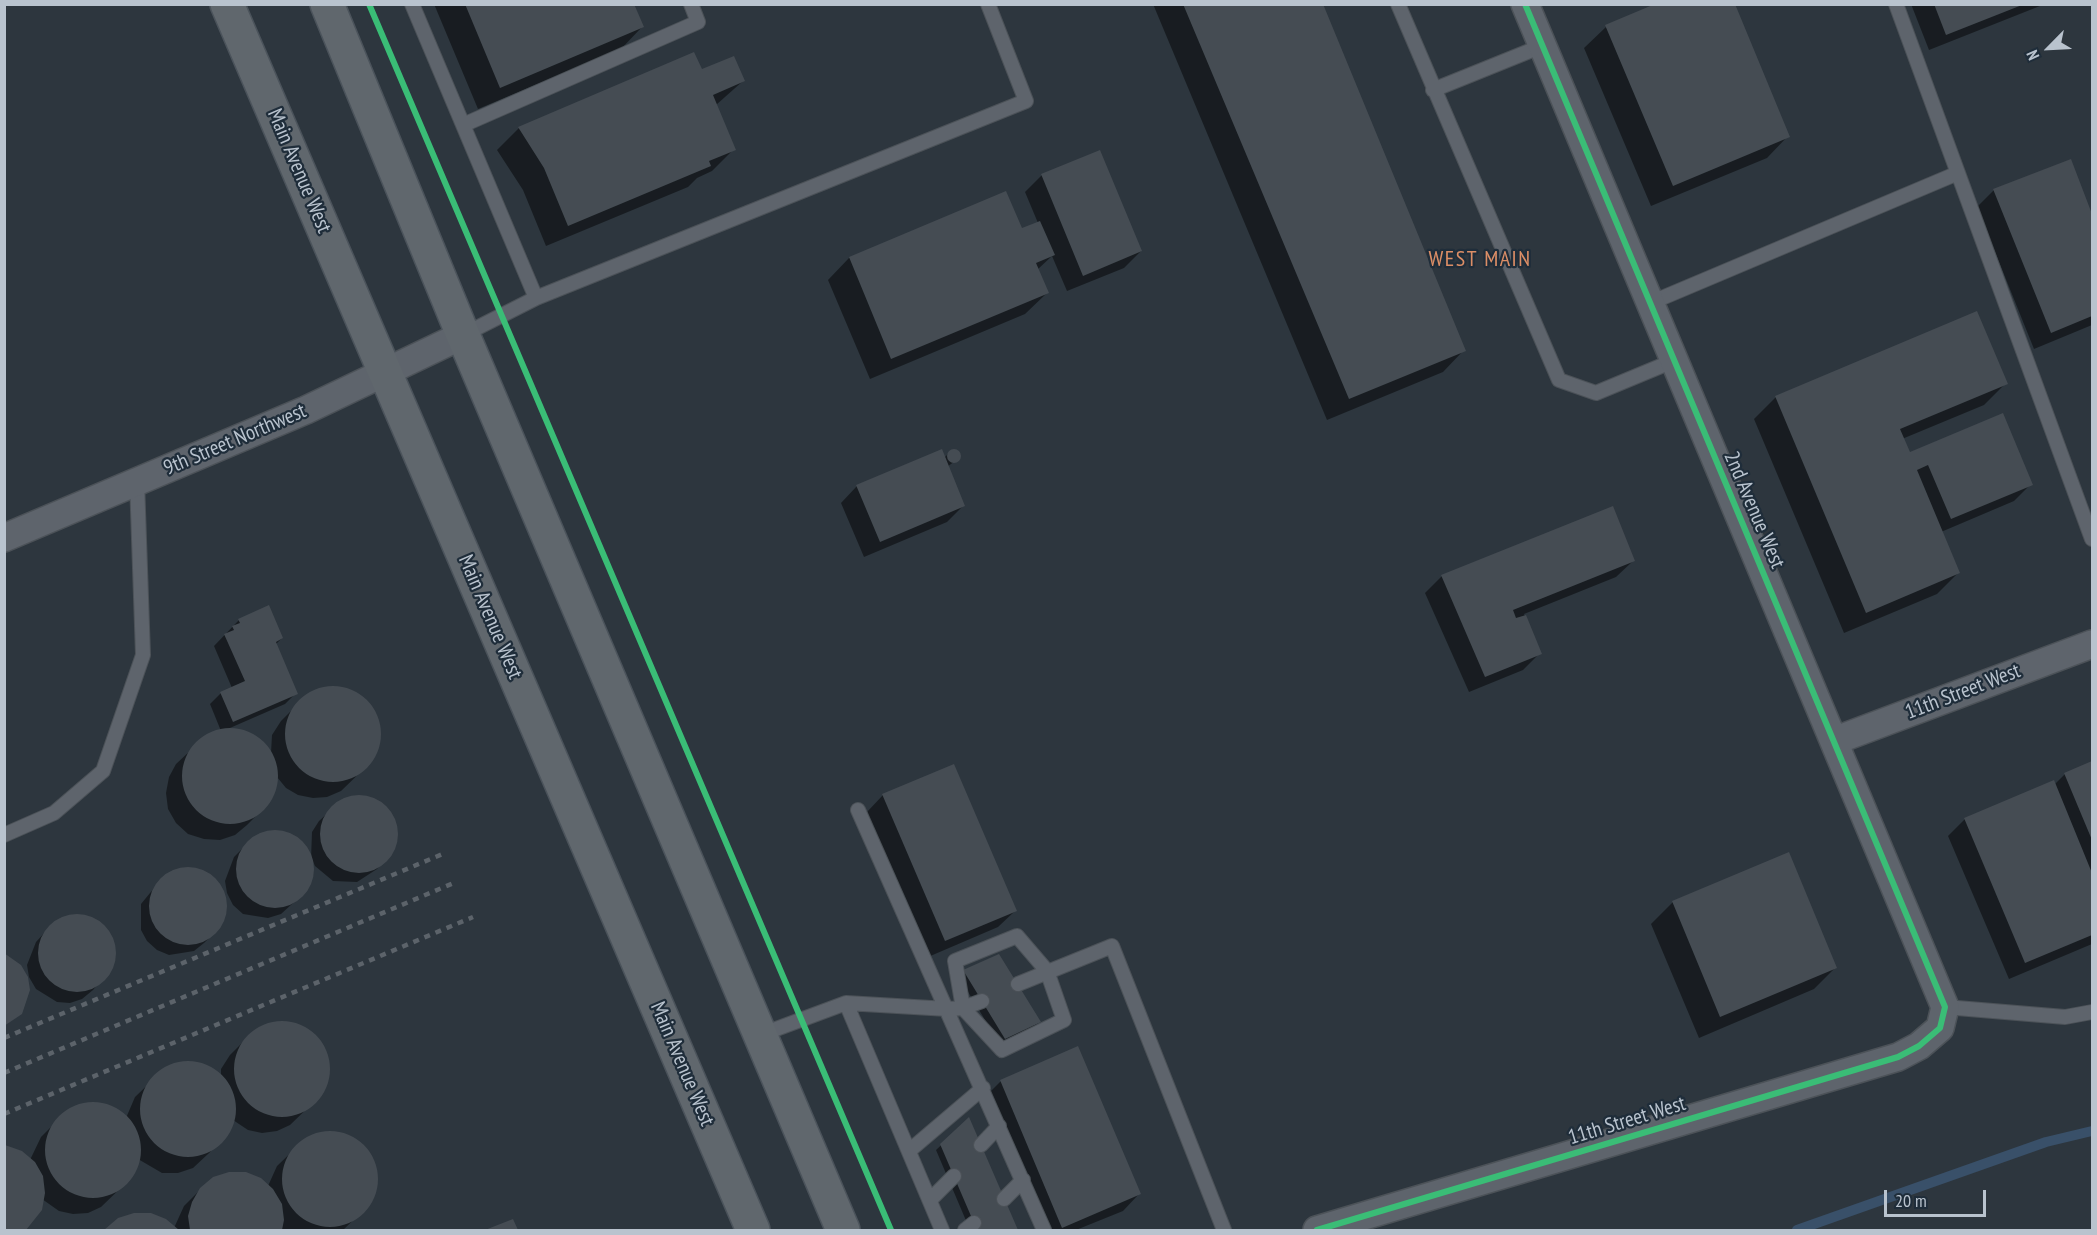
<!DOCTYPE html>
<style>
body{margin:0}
#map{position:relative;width:2097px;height:1235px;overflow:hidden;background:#2d363e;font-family:"PT Sans Narrow",sans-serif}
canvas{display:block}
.frame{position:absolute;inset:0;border:6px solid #b9c3ce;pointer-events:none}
.north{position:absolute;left:2019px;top:18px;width:60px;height:60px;-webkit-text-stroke:4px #1f2d3a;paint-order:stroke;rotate:246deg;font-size:16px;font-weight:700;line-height:24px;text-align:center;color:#b9c3ce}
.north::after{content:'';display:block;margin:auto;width:21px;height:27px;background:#b9c3ce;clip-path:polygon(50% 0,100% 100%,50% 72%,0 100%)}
.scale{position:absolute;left:1884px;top:1190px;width:102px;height:27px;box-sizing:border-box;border:3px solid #b9c3ce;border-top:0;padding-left:8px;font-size:18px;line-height:21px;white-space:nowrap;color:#b9c3ce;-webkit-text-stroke:4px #1f2d3a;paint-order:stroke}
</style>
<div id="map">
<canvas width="2097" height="1235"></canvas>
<div class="frame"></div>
<div class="north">N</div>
<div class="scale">20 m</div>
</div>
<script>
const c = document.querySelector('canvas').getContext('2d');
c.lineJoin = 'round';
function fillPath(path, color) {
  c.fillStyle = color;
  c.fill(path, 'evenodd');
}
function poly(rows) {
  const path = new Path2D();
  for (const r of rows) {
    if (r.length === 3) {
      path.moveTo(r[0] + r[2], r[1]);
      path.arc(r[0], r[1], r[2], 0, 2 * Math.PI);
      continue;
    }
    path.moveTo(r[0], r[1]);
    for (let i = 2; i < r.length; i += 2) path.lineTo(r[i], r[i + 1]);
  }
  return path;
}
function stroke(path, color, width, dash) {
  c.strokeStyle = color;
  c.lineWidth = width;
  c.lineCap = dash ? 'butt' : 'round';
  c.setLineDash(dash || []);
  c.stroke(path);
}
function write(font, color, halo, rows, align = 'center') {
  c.font = font + ' "PT Sans Narrow",sans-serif';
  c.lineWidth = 4.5;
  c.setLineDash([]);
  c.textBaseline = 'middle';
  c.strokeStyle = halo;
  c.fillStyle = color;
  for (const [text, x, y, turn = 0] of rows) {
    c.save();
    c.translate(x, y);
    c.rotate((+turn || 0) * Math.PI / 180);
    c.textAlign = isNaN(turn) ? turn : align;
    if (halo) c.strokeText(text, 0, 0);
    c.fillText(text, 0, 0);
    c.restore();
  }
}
fillPath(poly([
 [434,4,633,4,642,27,621,49,478,109],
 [1153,4,1321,4,1464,350,1443,372,1327,420],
 [1911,4,2045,4,1929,50],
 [1606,27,1788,136,1767,158,1651,206,1584,48],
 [701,71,743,81,716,105,734,149,712,171,697,178,688,187,546,246,523,190,497,150,519,128],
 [2070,161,2092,218,2092,325,2034,349,1977,207,1994,190],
 [1042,175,1141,251,1124,268,1067,291,1052,256,1037,270,1047,293,1025,314,870,379,828,280,849,258,1005,193,1021,230,1038,223,1025,192],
 [2006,383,1984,405,1902,439,1909,454,2031,484,2014,501,1941,532,1958,573,1937,594,1844,633,1754,419,1776,397],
 [951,451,959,454,959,458,947,467,963,506,947,522,864,557,841,503,857,486,944,458],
 [1633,561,1616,577,1524,614,1540,653,1523,670,1469,692,1425,593,1442,576],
 [239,620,282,638,275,645,296,693,285,704,223,731,247,733,259,741,271,753,272,735,281,721,298,704,311,693,326,688,342,688,358,694,369,705,377,719,379,735,377,751,369,764,341,791,327,797,313,798,298,795,286,788,277,777,273,793,265,807,247,825,235,835,220,840,204,839,188,834,176,823,168,809,166,793,169,777,176,764,205,737,221,731,210,704,221,693,232,688,214,646],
 [2092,762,2092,944,2009,979,1948,836,1965,819,2054,785,2065,774],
 [883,795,1015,911,998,927,928,957,867,812],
 [354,797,366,797,379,802,388,811,395,822,397,835,394,848,377,869,357,882,333,881,315,866,311,857,309,883,303,894,281,914,268,918,243,914,233,905,227,893,225,881,234,857,246,845,265,833,277,832,298,840,311,859,312,832,319,821,341,801],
 [190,868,212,877,224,896,225,908,216,931,204,943,194,951,169,955,157,950,147,941,141,930,141,904,159,882,178,870],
 [1673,902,1835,968,1814,989,1699,1038,1651,924],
 [67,917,91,918,100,925,113,944,114,956,112,967,93,990,82,999,70,1003,57,1002,36,989,29,977,27,965,36,942,47,930],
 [999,956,1039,1022,1034,1027,999,1043,959,977,964,972],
 [275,1022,291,1023,307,1029,319,1039,326,1053,329,1070,326,1085,318,1098,290,1125,277,1131,262,1133,248,1130,233,1120,223,1140,193,1168,178,1173,162,1173,138,1159,129,1180,101,1207,88,1213,73,1214,59,1211,42,1199,40,1209,24,1230,4,1230,4,1146,30,1160,41,1137,58,1120,71,1109,87,1104,102,1105,126,1118,135,1097,163,1070,176,1064,191,1063,205,1066,221,1077,221,1069,230,1055,247,1038,260,1027],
 [1001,1081,1139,1194,1123,1211,1076,1230,1040,1230,984,1098],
 [969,1119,1016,1230,970,1230,936,1150],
 [333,1132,360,1143,370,1154,375,1167,374,1196,365,1209,343,1230,105,1230,119,1220,174,1228,184,1206,201,1189,268,1186,277,1166,305,1139,318,1134]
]), '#0007');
stroke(poly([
 [1797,1230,2046,1142,2092,1131]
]), '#395069', 10);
fillPath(poly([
 [465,4,634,4,644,27,500,88],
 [1183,4,1323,4,1466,351,1349,399],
 [1655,4,1735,4,1790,137,1673,186,1605,25],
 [1934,4,2022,4,2022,5,1946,35],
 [694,52,702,69,734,56,745,81,713,95,736,150,709,161,711,166,568,226,544,168,518,127],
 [1100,150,1142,251,1083,276,1041,174],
 [2071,159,2092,214,2092,316,2051,333,1993,189],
 [1006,191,1022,228,1040,221,1055,255,1036,263,1049,293,891,359,849,257],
 [1977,311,2008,384,1900,429,1910,452,2003,413,2033,485,1951,519,1928,465,1917,470,1960,573,1866,613,1775,396],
 [954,456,7],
 [942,449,965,506,880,542,856,485],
 [1613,506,1635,561,1513,610,1516,618,1526,615,1542,654,1485,677,1441,575],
 [269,605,283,638,276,642,298,694,233,722,220,692,245,681,224,634,234,630,232,626,240,623,238,619],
 [333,734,48],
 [230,776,48],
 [2092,761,2092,840,2064,773],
 [954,764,1017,911,945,941,882,794],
 [2054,780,2092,873,2092,935,2025,963,1964,818],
 [359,834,39],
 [275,869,39],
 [1789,852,1837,968,1720,1017,1672,901],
 [188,906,39],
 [77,953,39],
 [4,953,21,965,28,977,30,990,22,1014,4,1026],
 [999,954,1041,1022,1005,1039,963,970],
 [282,1069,48],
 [1078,1046,1141,1194,1062,1228,1000,1080],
 [188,1109,48],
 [93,1150,48],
 [969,1117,1018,1230,977,1230,940,1144],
 [330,1179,48],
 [5,1145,22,1151,35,1162,43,1176,45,1193,42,1210,26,1230,5,1230],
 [229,1172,246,1172,261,1178,273,1189,282,1204,284,1220,282,1230,190,1230,188,1216,192,1202,200,1188,213,1177],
 [134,1213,151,1213,166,1219,179,1230,104,1230,118,1218],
 [513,1219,518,1230,485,1230]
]), '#454c53');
const lane = poly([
 [412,4,536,298],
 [1398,4,1559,380,1596,393,1673,361],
 [1896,4,2092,539],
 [1433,90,1542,46],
 [463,125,698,22,691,4],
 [1650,303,1958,173],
 [463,335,536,298,1026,101,988,4],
 [858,810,1044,1230],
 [4,835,54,813,103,771,143,655,137,481],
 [1017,936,1047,971,1064,1020,1002,1050,963,1008,955,961,1017,936],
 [1018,984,1112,946,1224,1230],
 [846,1003,942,1230],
 [1945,1007,2065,1017,2092,1012],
 [760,1035,846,1003,948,1009,963,1008,982,1001],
 [981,1145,999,1126],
 [909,1151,983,1088],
 [1004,1199,1023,1180],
 [930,1200,954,1176],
 [965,1230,974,1223]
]);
const street = poly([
 [4,538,306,410,463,335],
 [1834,741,2092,644],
 [1317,1230,1898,1057,1919,1046,1940,1028,1945,1007,1525,4]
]);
const primary = poly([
 [227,4,753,1230],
 [327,4,463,335,843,1230]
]);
stroke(lane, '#4c5258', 16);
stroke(street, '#4c5258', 30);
stroke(primary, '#4b535b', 36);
stroke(lane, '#5e646c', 14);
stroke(street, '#5e646c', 27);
stroke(primary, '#60676d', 33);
stroke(poly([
 [4,1038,445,853],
 [4,1073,456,882],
 [4,1114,473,917]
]), '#5c636a', 4.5, [6, 6]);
stroke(poly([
 [369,4,891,1230],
 [1317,1230,1898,1057,1919,1046,1940,1028,1945,1007,1525,4]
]), '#3abd76', 6);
write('21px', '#b9c3ce', '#1f2d3a', [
 ["Main Avenue West",299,171,67],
 ["9th Street Northwest",235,440,-23],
 ["2nd Avenue West",1754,510,67],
 ["Main Avenue West",490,617,67],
 ["11th Street West",1963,692,-21],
 ["Main Avenue West",682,1064,67],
 ["11th Street West",1627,1121,-17]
]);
c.letterSpacing = '1.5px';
write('22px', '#dc8e66', '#1f2d3a', [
 ["WEST MAIN",1480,260]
]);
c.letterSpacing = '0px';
</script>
